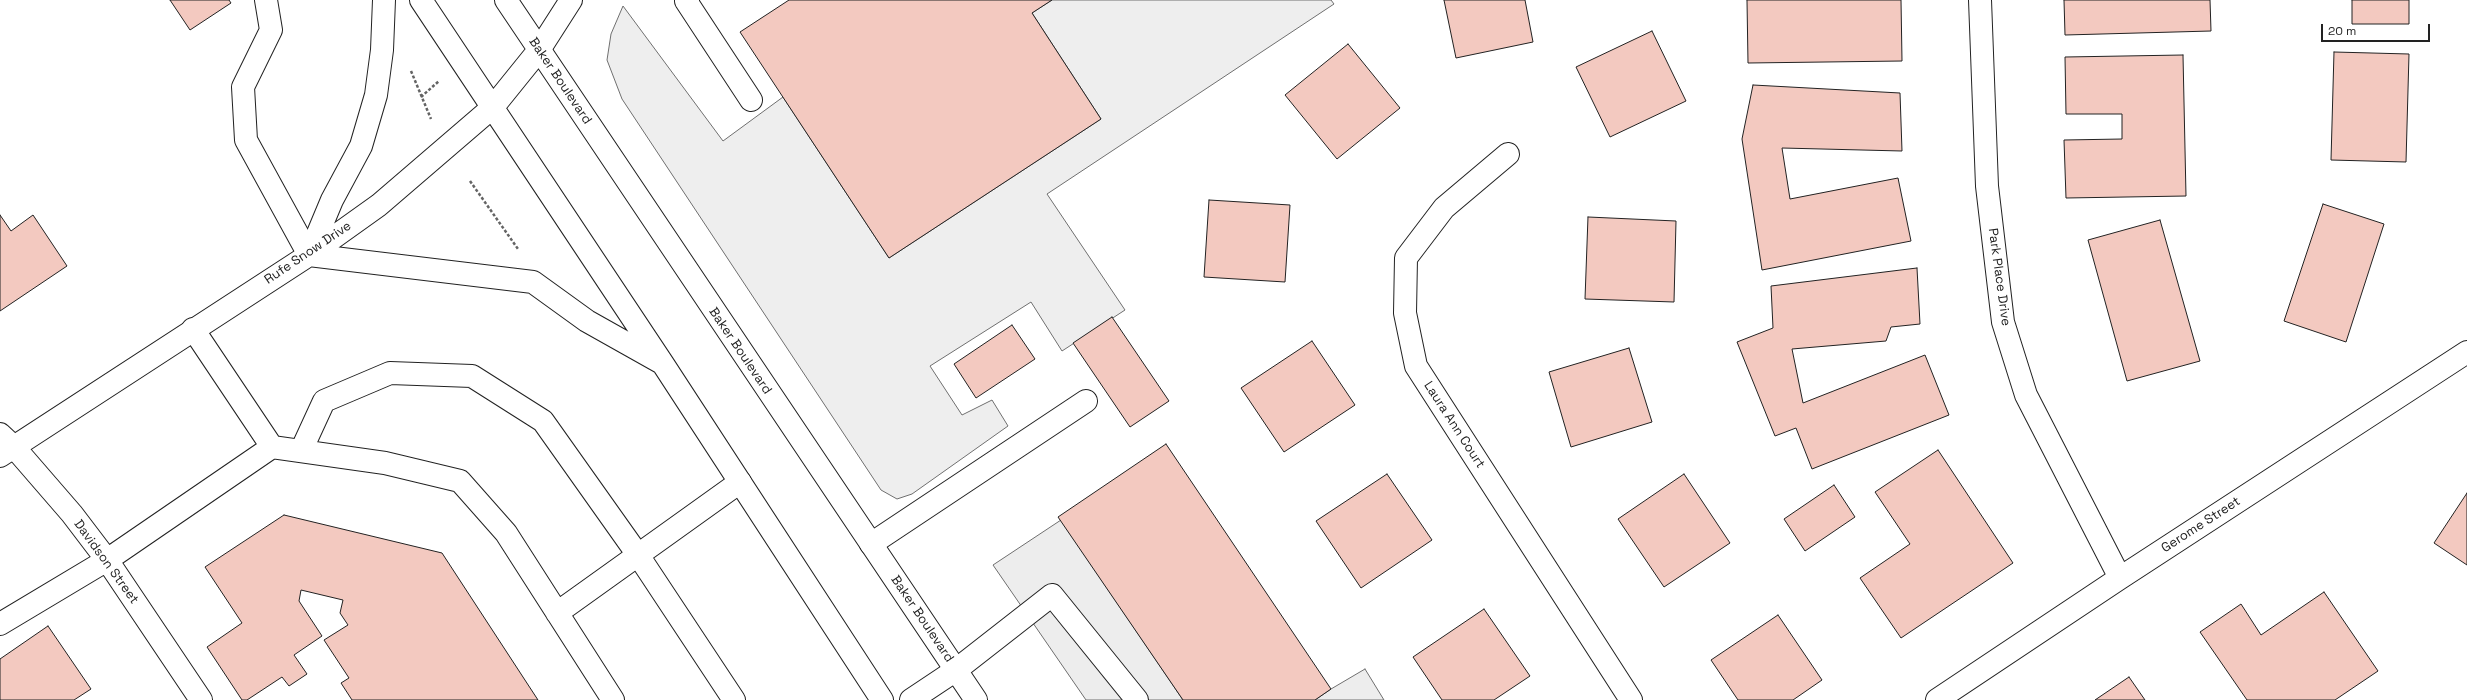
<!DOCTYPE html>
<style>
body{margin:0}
#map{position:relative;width:2467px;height:700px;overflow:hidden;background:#fff;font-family:"Space Grotesk",sans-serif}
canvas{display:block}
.scale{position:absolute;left:2321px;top:24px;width:109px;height:18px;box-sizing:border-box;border:2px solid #222;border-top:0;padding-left:5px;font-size:12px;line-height:14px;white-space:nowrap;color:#222;-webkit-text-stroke:3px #fff;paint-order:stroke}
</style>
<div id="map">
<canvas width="2467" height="700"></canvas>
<div class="scale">20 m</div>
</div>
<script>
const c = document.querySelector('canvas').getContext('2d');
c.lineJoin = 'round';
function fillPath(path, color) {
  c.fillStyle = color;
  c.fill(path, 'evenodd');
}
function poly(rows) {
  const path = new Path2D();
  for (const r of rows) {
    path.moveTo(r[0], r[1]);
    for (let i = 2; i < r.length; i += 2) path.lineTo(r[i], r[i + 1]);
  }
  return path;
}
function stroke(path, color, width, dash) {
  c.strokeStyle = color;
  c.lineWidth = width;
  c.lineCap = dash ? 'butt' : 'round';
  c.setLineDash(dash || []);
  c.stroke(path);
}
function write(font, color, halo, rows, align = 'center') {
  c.font = font + ' "Space Grotesk",sans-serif';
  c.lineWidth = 3;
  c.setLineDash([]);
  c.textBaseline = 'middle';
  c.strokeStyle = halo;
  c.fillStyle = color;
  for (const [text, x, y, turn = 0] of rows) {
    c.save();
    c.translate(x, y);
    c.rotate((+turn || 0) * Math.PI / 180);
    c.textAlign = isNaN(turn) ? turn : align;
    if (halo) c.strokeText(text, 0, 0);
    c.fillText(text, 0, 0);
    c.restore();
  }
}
const green = poly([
 [1052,0,1331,0,1334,4,1047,194,1125,310,1062,351,1031,302,930,366,962,415,992,400,1008,426,912,494,897,499,881,490,622,99,607,60,611,34,623,6,723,141,783,97,889,258,1101,119,1032,13,1052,0]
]);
fillPath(green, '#eee');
stroke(green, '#6f6f6f', 1);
const parking = poly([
 [1061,520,1183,700,1086,700,993,565,1061,520],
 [1365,669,1384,700,1315,700,1331,689,1365,669]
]);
fillPath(parking, '#ededed');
stroke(parking, '#6f6f6f', 1);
const building = poly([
 [170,0,229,0,231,3,190,30,170,0],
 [789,0,1052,0,1032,13,1101,119,889,258,740,32,789,0],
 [1444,0,1525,0,1533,42,1456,58,1444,0],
 [1747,0,1901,0,1902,61,1748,63,1747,0],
 [2064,0,2210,0,2211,31,2065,35,2064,0],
 [2352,0,2409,0,2409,24,2352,24,2352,0],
 [1652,31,1686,101,1610,137,1576,67,1652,31],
 [1348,44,1400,108,1337,159,1285,95,1348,44],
 [2334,52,2409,54,2406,162,2331,160,2334,52],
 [2183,55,2186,196,2066,198,2064,140,2122,139,2122,114,2066,114,2065,57,2183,55],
 [1753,85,1900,93,1902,151,1782,148,1790,199,1898,178,1911,241,1762,270,1742,139,1753,85],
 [1209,200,1290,205,1285,282,1204,277,1209,200],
 [2323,204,2384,224,2346,342,2284,321,2323,204],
 [0,215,11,231,33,215,67,266,0,311,0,215],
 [1588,217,1676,221,1674,302,1585,299,1588,217],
 [2160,220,2200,361,2127,381,2088,240,2160,220],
 [1917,268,1920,324,1891,327,1886,341,1792,349,1803,403,1925,355,1949,415,1812,469,1796,428,1775,436,1737,342,1773,328,1771,286,1917,268],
 [1112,317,1169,401,1130,427,1073,343,1112,317],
 [1012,325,1035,359,976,398,954,364,1012,325],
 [1312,341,1355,405,1284,452,1241,388,1312,341],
 [1629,348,1652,422,1571,447,1549,372,1629,348],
 [1166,444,1331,689,1315,700,1183,700,1058,517,1166,444],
 [1938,450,2013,563,1901,638,1860,578,1910,544,1875,492,1938,450],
 [1387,474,1432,540,1361,588,1316,521,1387,474],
 [1684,474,1730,543,1664,587,1618,519,1684,474],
 [1834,485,1855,517,1805,551,1784,519,1834,485],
 [2467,493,2467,565,2434,543,2467,493],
 [284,515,442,553,538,700,352,700,341,683,349,678,324,640,348,625,340,613,343,600,301,590,299,601,322,636,294,655,307,674,289,686,282,677,247,700,242,700,207,647,242,623,205,567,284,515],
 [2324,592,2378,671,2335,700,2247,700,2200,632,2241,604,2261,635,2324,592],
 [1484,609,1530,676,1494,700,1442,700,1413,657,1484,609],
 [1778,615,1822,680,1793,700,1738,700,1711,660,1778,615],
 [48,626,91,689,74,700,0,700,0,659,48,626],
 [2129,677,2145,700,2095,700,2129,677]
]);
fillPath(building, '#f3c9c0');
stroke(building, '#222', 1);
const minor = poly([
 [266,0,271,30,243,87,246,140,309,255],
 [688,0,686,1,751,100],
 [1980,0,1987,186,2003,322,2026,395,2120,578],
 [539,50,571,0],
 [1508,154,1444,208,1406,258,1405,313,1416,366,1631,700],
 [193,329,272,447],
 [0,434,14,447,72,514,107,560,201,700],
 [301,451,324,401,390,373,472,376,543,421,638,555,734,700],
 [871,544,1086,401],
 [557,613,740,482],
 [0,624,107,560,272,447,385,463,460,481,506,533,613,700],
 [911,700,956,670,1052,595,1137,700],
 [1937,700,2120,578,2467,352]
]);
const major = poly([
 [421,0,663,364,882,700],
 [506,0,976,700],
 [309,255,533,282,587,321,660,362],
 [309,255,332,200,361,146,376,95,382,50,384,0],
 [0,456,309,255,379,205,493,107,539,50]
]);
stroke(minor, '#222', 24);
stroke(major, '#222', 24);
stroke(poly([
 [411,71,431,119],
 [421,97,439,81],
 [470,181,518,249]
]), '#646464', 2.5, [3, 2]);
stroke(minor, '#fff', 22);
stroke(major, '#fff', 22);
write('13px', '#222', '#fff', [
 ["Baker Boulevard",560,81,56],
 ["Rufe Snow Drive",308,253,-34],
 ["Park Place Drive",1999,277,82],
 ["Baker Boulevard",740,351,56],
 ["Laura Ann Court",1454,425,57],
 ["Gerome Street",2201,525,-33],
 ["Davidson Street",106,562,54],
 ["Baker Boulevard",922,619,56]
]);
</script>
